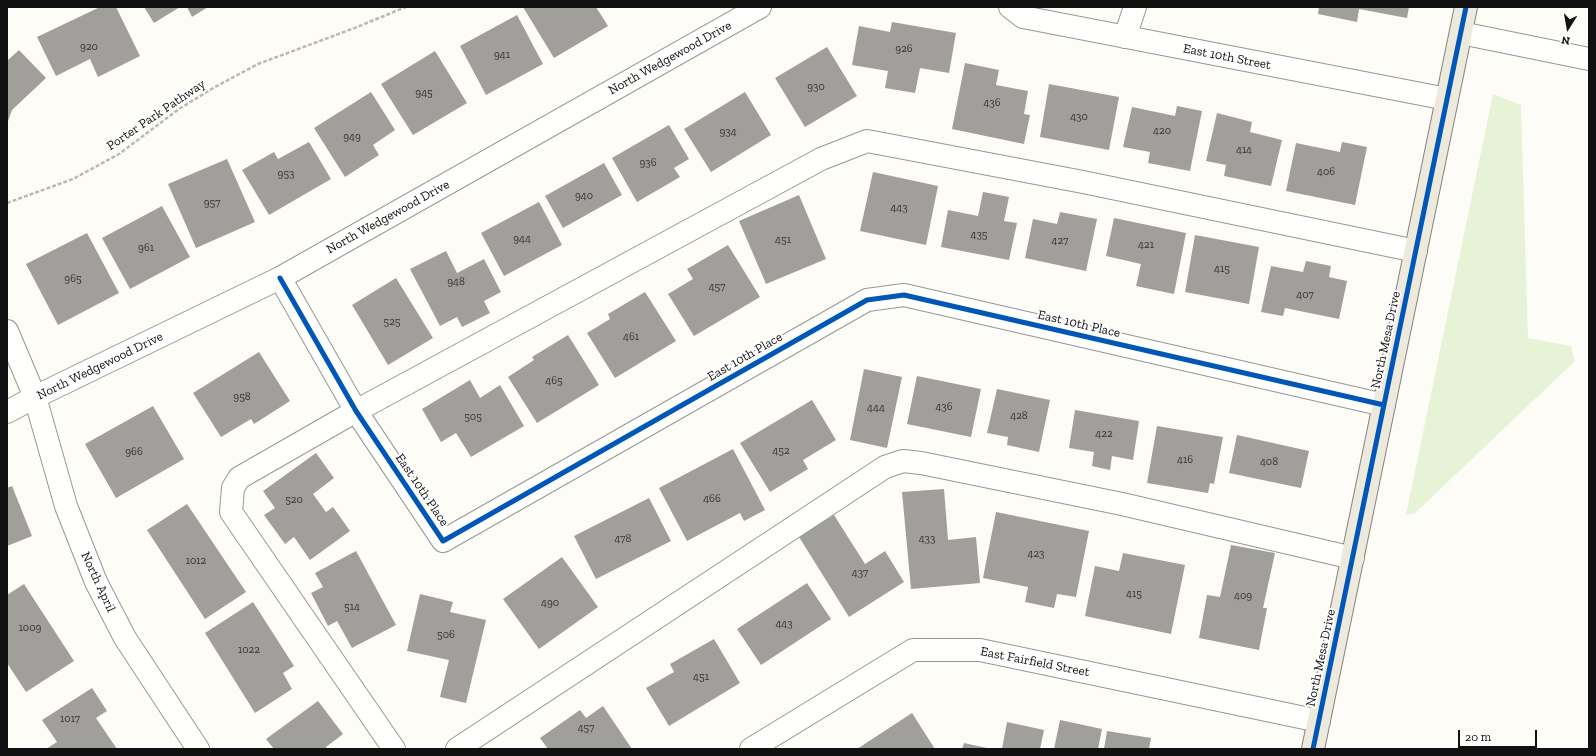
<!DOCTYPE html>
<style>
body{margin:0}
#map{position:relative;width:1596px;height:756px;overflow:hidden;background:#fdfcf7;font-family:"Zilla Slab",serif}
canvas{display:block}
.frame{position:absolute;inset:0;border:8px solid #111;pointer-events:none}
.north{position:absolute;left:1548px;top:8px;width:40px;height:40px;-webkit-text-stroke:3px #fff;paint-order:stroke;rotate:191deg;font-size:11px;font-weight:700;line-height:16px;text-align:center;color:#111}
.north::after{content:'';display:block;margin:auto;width:14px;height:18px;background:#111;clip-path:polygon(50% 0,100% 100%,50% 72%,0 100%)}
.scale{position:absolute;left:1458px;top:730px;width:79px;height:18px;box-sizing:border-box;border:2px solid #111;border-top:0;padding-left:5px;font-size:12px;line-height:14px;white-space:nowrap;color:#111;-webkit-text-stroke:3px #fff;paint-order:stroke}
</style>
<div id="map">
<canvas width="1596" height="756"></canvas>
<div class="frame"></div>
<div class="north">N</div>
<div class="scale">20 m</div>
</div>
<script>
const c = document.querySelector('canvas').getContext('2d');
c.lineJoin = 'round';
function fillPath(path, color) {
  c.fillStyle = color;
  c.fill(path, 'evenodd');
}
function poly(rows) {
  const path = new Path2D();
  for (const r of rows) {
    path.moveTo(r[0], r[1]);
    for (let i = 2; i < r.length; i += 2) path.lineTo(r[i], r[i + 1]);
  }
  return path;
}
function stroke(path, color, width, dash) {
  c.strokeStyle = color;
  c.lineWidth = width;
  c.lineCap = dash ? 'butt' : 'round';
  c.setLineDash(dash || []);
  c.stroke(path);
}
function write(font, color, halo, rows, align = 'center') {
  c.font = font + ' "Zilla Slab",serif';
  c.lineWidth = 4;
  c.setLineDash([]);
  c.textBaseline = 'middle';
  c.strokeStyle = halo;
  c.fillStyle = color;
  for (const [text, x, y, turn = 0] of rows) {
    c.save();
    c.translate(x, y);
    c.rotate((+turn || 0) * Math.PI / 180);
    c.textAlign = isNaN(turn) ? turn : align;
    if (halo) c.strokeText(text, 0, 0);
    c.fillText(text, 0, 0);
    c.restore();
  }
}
fillPath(poly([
 [1493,94,1521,105,1528,338,1571,346,1575,361,1414,514,1406,515]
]), '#e7f3d7');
fillPath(poly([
 [100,7,116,7,140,56,98,77,90,59,56,76,37,37],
 [144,7,180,7,154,23],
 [187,7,208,7,192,17],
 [523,7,596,7,608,26,554,58],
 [1319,7,1409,7,1407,18,1359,9,1357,22,1318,14],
 [517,15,543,64,486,95,460,46],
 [892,22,956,33,949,73,920,68,915,93,885,88,888,71,852,65,859,26,890,32],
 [827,47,857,96,805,127,775,78],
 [19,50,46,78,12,110,7,124,7,61],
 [435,51,467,103,413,135,381,84],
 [965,63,999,70,996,85,1028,91,1024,114,1030,115,1024,144,952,129],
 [1049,84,1119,97,1109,150,1040,137],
 [371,92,395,130,373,145,379,155,345,177,314,128],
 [745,92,771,135,711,172,684,129],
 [1177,106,1202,111,1190,171,1148,163,1150,152,1123,147,1132,107,1175,116],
 [1217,113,1252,122,1250,132,1282,140,1271,186,1224,176,1226,165,1206,161],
 [669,125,689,159,674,168,680,177,637,202,612,158],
 [309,142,331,179,269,215,242,170,274,152,278,159],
 [1342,142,1367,147,1355,205,1286,191,1296,143,1340,152],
 [227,159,255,222,196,248,168,184],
 [604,163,622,195,563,228,545,196],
 [873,172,938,186,926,245,860,231],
 [983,192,1009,197,1004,221,1017,223,1009,260,941,247,948,210,978,216],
 [799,195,826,259,766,284,739,221],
 [539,202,562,245,504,276,481,233],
 [162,206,190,257,130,289,102,238],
 [1060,212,1097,219,1086,271,1025,258,1033,219,1057,224],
 [1114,218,1186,233,1174,294,1136,286,1141,264,1106,256],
 [87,233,119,293,58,325,26,264],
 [1195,235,1259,247,1249,304,1185,292],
 [728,245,760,297,694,336,668,294,693,279,687,269],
 [446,251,457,273,484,259,501,292,484,301,490,313,462,327,457,317,440,326,410,269],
 [1306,261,1331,266,1329,277,1347,281,1339,319,1285,308,1283,316,1261,312,1271,266,1303,272],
 [396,278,433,338,388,365,352,305],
 [645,292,676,341,615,378,587,333,610,319,608,314],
 [568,335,599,385,537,423,508,377,534,360,532,357],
 [259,352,290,401,254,424,251,419,221,437,193,393],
 [864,369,902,377,887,448,850,440],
 [917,376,981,389,971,437,907,424],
 [470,380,480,398,500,385,524,426,471,457,456,433,441,442,422,409],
 [997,389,1050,400,1039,452,1007,445,1008,437,987,433],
 [812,400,836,440,803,460,808,469,770,492,740,443],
 [153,406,184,459,116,498,85,444],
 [1075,410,1139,421,1133,460,1112,456,1110,470,1092,466,1094,452,1069,448],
 [1157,426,1223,437,1214,484,1210,483,1208,493,1147,483],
 [1237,435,1309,451,1301,488,1229,473],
 [733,449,765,510,744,521,740,513,687,541,659,488],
 [316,453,334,478,313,494,326,512,333,507,350,531,310,560,294,537,285,544,264,515,275,508,263,491],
 [12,486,32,536,7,546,7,488],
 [944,489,948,540,976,537,980,583,911,589,902,492],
 [649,498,671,541,596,579,574,536],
 [187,504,246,592,205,619,147,530],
 [996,512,1089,531,1076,597,1057,594,1054,608,1025,602,1028,587,983,578],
 [834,515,865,564,885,551,904,582,849,617,799,537],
 [1231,545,1275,553,1263,608,1267,608,1259,650,1199,638,1207,595,1220,597],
 [356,551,396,625,352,648,337,621,328,626,311,593,323,587,315,573],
 [1123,553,1185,565,1171,634,1085,616,1095,566,1119,571],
 [562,557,598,607,539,649,503,599],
 [807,583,831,619,761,665,737,629],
 [24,584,74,661,26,692,7,663,7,595],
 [420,594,453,602,450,612,486,620,466,703,440,697,449,660,407,651],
 [253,602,294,666,283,673,292,689,255,713,205,633],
 [714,639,740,683,669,726,646,688,674,672,670,664],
 [92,688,107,711,96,718,117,749,46,749,57,742,42,720],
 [318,701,343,734,326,747,328,749,274,749,266,739],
 [603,706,632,749,548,749,540,738,580,710,586,718],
 [912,713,935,749,857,749],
 [1060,720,1102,729,1098,749,1054,749],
 [1007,722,1044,730,1040,749,1002,749],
 [1107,731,1151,738,1149,749,1104,749],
 [964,743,987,748,987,749,962,749]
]), '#a19f9c');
const minor = poly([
 [1010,7,1023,17,1447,99],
 [1461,33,1589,59],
 [1125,37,1135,7],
 [280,278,356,411,443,541,867,300,904,295,1384,405],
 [7,331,35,397,66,506,96,582,125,638,198,749],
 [7,412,35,397,280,278,760,7],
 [394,749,231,512,233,488,239,478,356,411,821,159,867,141,1083,182,1416,251],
 [457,749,885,467,903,461,921,463,1122,504,1353,558],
 [751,749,913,650,980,650,1319,721]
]);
const major = poly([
 [1313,749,1466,7]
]);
stroke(minor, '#979795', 24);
stroke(major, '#858482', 24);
stroke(poly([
 [7,203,73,179,119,154,179,109,215,87,258,64,352,29,406,7]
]), '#b9b9b8', 2.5, [4, 2]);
stroke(minor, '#fffffe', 22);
stroke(major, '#ede9dc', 22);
stroke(poly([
 [280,278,356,411,443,541,867,300,904,295,1384,405],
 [1313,749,1466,7]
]), '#0057b8', 5);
write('11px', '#353434', null, [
 ["920",89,47],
 ["926",904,49],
 ["941",502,55],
 ["930",816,87],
 ["945",424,93],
 ["436",992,103],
 ["430",1079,117],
 ["420",1162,131],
 ["934",728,132],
 ["949",352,137],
 ["414",1244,150],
 ["936",648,163],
 ["406",1326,172],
 ["953",286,174],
 ["940",584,196],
 ["957",212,203],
 ["443",899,208],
 ["435",979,235],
 ["944",522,239],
 ["451",783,240],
 ["427",1060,241],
 ["421",1146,245],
 ["961",146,248],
 ["415",1222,269],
 ["965",73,279],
 ["948",456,282],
 ["457",717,287],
 ["407",1305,295],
 ["525",392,322],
 ["461",631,337],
 ["465",554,381],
 ["958",242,397],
 ["436",944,407],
 ["444",876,408],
 ["428",1019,416],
 ["505",473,417],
 ["422",1104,434],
 ["452",781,451],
 ["966",134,452],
 ["416",1185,460],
 ["408",1269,462],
 ["466",712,499],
 ["520",294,500],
 ["478",623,539],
 ["433",927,539],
 ["423",1036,554],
 ["1012",196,561],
 ["437",860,573],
 ["415",1134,594],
 ["409",1243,596],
 ["490",550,603],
 ["514",352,607],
 ["443",784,624],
 ["1009",30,628],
 ["506",446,635],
 ["1022",249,650],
 ["451",701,677],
 ["1017",70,719],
 ["457",586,728]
]);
write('13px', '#111', '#fff', [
 ["East 10th Street",1227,57,11],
 ["North Wedgewood Drive",670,58,-29],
 ["Porter Park Pathway",156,115,-34],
 ["North Wedgewood Drive",388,217,-29],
 ["East 10th Place",1079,324,13],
 ["North Mesa Drive",1386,340,-78],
 ["East 10th Place",745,357,-30],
 ["North Wedgewood Drive",100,366,-26],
 ["East 10th Place",422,490,56],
 ["North April",98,582,65],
 ["North Mesa Drive",1321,658,-78],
 ["East Fairfield Street",1035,662,11]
]);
</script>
